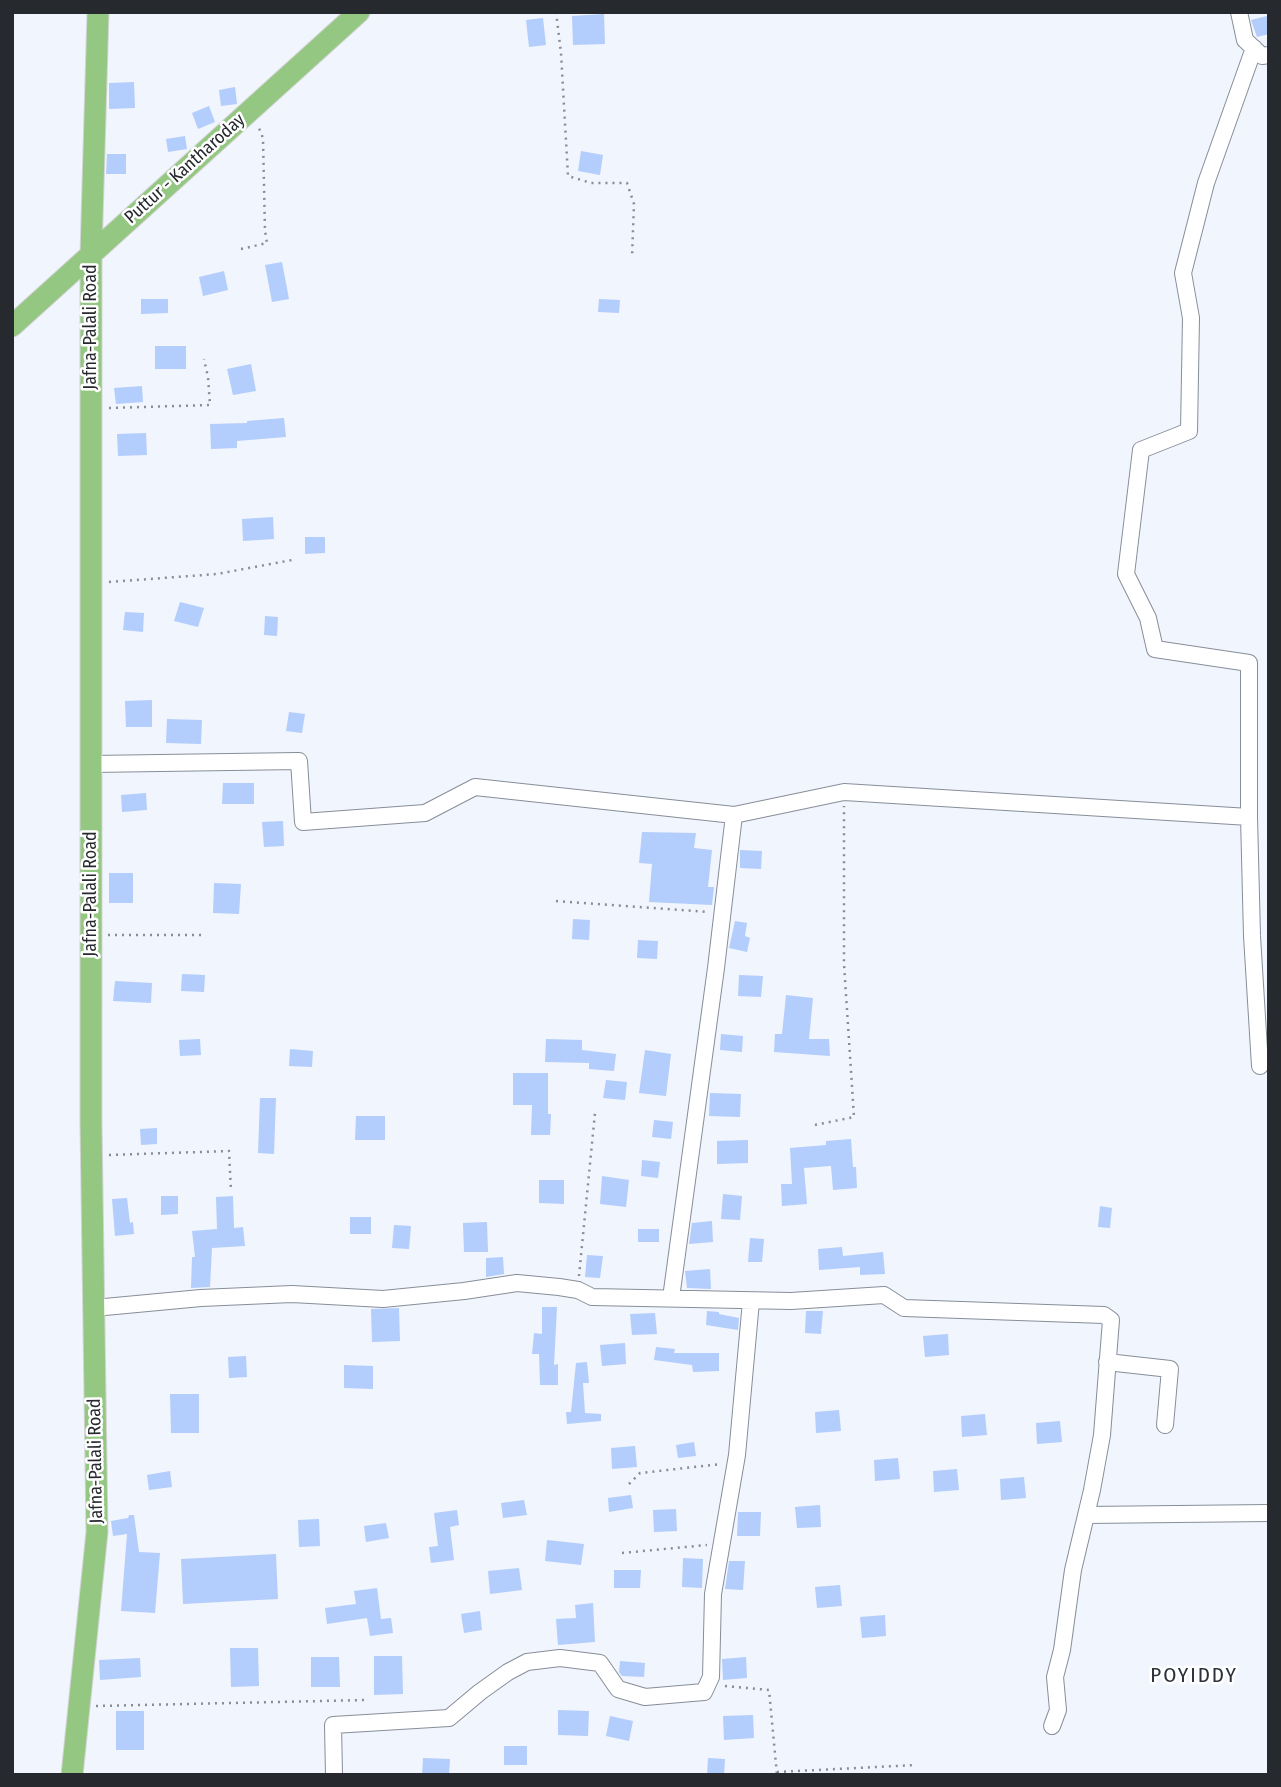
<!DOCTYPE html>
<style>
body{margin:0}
#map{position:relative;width:1281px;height:1787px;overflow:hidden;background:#f1f5fd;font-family:"Fira Sans Condensed",sans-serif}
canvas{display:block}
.frame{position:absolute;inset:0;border:14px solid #26292e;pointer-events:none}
</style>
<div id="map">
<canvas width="1281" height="1787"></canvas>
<div class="frame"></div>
</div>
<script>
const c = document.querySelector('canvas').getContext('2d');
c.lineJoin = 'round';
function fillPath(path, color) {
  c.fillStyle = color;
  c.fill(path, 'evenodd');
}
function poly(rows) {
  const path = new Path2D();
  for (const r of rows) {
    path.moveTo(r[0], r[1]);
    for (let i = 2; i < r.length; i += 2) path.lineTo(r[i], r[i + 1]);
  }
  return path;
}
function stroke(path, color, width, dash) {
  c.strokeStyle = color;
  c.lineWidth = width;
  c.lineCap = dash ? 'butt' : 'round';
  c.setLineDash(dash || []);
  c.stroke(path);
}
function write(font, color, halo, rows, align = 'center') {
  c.font = font + ' "Fira Sans Condensed",sans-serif';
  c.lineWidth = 5;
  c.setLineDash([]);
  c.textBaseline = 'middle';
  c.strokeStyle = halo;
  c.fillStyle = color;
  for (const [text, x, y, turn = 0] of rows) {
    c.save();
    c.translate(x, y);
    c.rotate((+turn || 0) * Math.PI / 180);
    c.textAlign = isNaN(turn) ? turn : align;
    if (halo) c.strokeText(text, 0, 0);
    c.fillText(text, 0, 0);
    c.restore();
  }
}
fillPath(poly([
 [604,14,605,44,573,45,572,16],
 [1267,16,1269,34,1257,37,1251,20],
 [543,18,546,45,529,47,526,20],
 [134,82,135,108,109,109,109,83],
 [235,87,237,104,221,106,219,90],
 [209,106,215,122,198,129,192,113],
 [185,136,187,149,168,152,166,139],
 [581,151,603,155,600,175,578,171],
 [107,154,126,154,126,174,106,174],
 [282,262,289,299,272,302,265,265],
 [224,271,228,290,203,296,199,277],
 [141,299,168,299,168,313,141,314],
 [599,299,620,300,619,313,598,312],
 [155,346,186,346,186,369,155,369],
 [251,364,256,391,233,395,227,369],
 [142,386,143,402,116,404,114,388],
 [284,418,286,437,237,441,237,448,211,449,210,424,247,423,247,421],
 [146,433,147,455,118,456,117,434],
 [273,517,274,539,243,541,242,519],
 [305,537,325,537,325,553,305,554],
 [180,602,204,608,198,627,174,621],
 [125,612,144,613,143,632,123,630],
 [265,616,278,617,277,636,264,635],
 [152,700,152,727,126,727,125,701],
 [289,712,305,714,302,733,286,731],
 [167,719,202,720,201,744,166,743],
 [223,783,254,783,254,804,222,804],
 [146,793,147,810,122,812,121,795],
 [283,821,284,846,264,847,262,822],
 [642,832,696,833,694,848,712,850,708,887,714,887,712,905,649,902,652,864,639,863],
 [740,850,762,851,761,869,740,868],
 [109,873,133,873,133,903,109,903],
 [214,883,241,884,239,914,213,913],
 [573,919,590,920,589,940,572,939],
 [735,921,747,923,745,936,750,938,747,952,729,948],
 [638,940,658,941,657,959,637,958],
 [182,974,205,975,204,992,181,991],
 [739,975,763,976,761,997,738,996],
 [115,981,152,983,151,1003,113,1001],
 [786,995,813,998,809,1039,829,1039,830,1056,774,1052,775,1034,782,1034],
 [721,1034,743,1036,742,1052,720,1050],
 [200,1039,201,1055,180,1056,179,1040],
 [546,1039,582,1040,582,1050,616,1054,614,1071,589,1069,589,1063,545,1062],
 [290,1049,313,1051,312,1067,289,1066],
 [645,1050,671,1054,666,1096,639,1093],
 [513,1073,548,1073,548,1114,551,1114,550,1135,531,1135,532,1105,513,1105],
 [606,1080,627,1082,625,1100,603,1098],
 [710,1093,741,1094,740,1117,709,1116],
 [260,1098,276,1098,274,1154,258,1153],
 [356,1116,385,1116,385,1140,355,1140],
 [654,1120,673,1122,671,1139,652,1137],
 [157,1128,157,1144,141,1145,140,1129],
 [851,1139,853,1167,856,1167,857,1188,833,1190,831,1166,804,1168,807,1204,782,1206,781,1184,792,1184,790,1148,826,1145,826,1141],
 [748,1140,748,1163,717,1164,717,1141],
 [642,1160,660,1162,658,1178,641,1176],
 [602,1176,629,1180,626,1207,600,1204],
 [539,1180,564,1180,564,1204,539,1203],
 [723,1194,742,1196,740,1220,721,1219],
 [161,1196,178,1196,178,1214,161,1215],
 [233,1196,234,1228,243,1227,245,1246,212,1248,210,1287,191,1288,192,1257,195,1257,192,1231,217,1229,216,1197],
 [127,1198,130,1223,133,1222,134,1234,115,1236,112,1199],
 [1100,1206,1112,1208,1110,1228,1098,1227],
 [350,1217,371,1217,371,1234,350,1234],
 [712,1221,713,1242,689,1244,692,1223],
 [487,1222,488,1252,464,1252,463,1223],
 [394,1225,411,1226,409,1249,392,1248],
 [638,1229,659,1229,659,1242,638,1242],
 [750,1238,764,1239,762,1262,748,1262],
 [842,1247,843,1256,883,1252,885,1274,860,1275,860,1267,819,1270,818,1249],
 [587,1255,603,1256,600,1278,585,1277],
 [503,1257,504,1274,486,1277,486,1258],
 [710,1269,711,1289,687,1288,685,1271],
 [542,1307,557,1307,554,1365,558,1364,558,1385,540,1385,539,1354,532,1354,534,1333,542,1334],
 [399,1308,400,1341,372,1342,371,1309],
 [707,1311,719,1312,719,1314,739,1318,738,1330,706,1325],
 [806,1311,823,1311,821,1334,805,1333],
 [655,1313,657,1334,632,1335,630,1314],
 [948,1334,949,1355,925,1357,923,1336],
 [625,1343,626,1364,602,1366,600,1345],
 [656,1347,675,1349,674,1353,719,1353,719,1371,693,1372,692,1365,654,1360],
 [246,1356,247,1377,229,1378,228,1357],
 [587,1362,589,1383,583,1383,585,1413,601,1414,601,1421,567,1424,566,1412,571,1412,576,1363],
 [344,1365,373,1366,373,1389,344,1388],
 [170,1394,199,1394,199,1433,171,1433],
 [839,1410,841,1431,816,1433,815,1412],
 [985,1414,987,1435,962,1437,961,1416],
 [1060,1421,1062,1442,1037,1444,1036,1423],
 [694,1442,696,1456,678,1458,676,1445],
 [635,1446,637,1467,612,1469,611,1448],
 [898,1458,900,1479,875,1481,874,1460],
 [957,1469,959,1490,934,1492,933,1471],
 [170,1471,172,1487,149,1490,147,1475],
 [1024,1477,1026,1498,1001,1500,1000,1479],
 [631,1495,633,1508,609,1512,608,1498],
 [524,1500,527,1515,503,1518,501,1503],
 [820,1505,821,1527,797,1528,795,1507],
 [676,1509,677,1531,654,1532,653,1510],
 [457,1510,459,1525,450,1527,454,1560,431,1563,429,1547,438,1546,434,1513],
 [738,1512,761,1512,760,1536,737,1536],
 [129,1515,134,1515,139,1552,160,1553,155,1613,121,1611,127,1534,113,1536,111,1521,128,1518],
 [319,1519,320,1546,299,1547,298,1520],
 [386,1523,389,1538,366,1542,364,1526],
 [547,1540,584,1544,581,1565,545,1561],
 [276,1554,278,1599,183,1604,181,1559],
 [683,1558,703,1559,702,1588,682,1587],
 [729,1561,745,1561,743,1590,725,1589],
 [519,1568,522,1590,490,1594,488,1571],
 [614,1570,641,1570,640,1588,614,1588],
 [840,1585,842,1606,817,1608,815,1587],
 [377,1588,381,1619,391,1618,393,1633,370,1636,367,1618,327,1624,325,1608,356,1604,354,1591],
 [593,1603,595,1642,558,1645,556,1619,576,1618,575,1605],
 [480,1611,482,1630,464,1633,461,1614],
 [885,1615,886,1636,862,1638,860,1617],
 [230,1648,258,1648,259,1686,231,1687],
 [374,1656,402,1656,403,1694,374,1695],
 [311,1657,339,1657,340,1687,311,1687],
 [746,1657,747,1678,723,1680,722,1659],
 [140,1658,141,1677,100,1680,99,1660],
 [620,1661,645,1663,644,1677,622,1676,619,1672],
 [558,1710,589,1711,588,1736,558,1735],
 [116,1711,144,1711,144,1750,116,1750],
 [753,1715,754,1738,724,1740,723,1716],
 [610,1716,633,1721,629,1741,606,1736],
 [504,1746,527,1746,527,1765,504,1765],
 [423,1758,450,1759,449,1775,422,1775],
 [708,1758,725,1759,724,1775,707,1775]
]), '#b3cdfc');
const minor = poly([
 [1239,12,1245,40,1262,56,1269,55],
 [91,764,299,761,303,822,425,813,475,787,734,815,844,792,1249,817,1252,936,1260,1066],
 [1249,817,1249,663,1155,649,1148,618,1126,574,1141,450,1189,431,1191,318,1183,273,1206,183,1254,48],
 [671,1298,716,968,734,815],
 [94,1308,201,1298,292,1294,383,1299,464,1291,517,1283,559,1287,578,1290,592,1297,791,1301,884,1295,904,1308,1104,1315,1111,1320,1102,1435,1092,1490,1073,1570,1062,1650,1055,1677,1058,1710,1052,1726],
 [1107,1362,1170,1369,1165,1425],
 [1086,1515,1269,1513],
 [334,1775,333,1725,449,1718,480,1692,508,1672,527,1662,560,1658,600,1663,618,1689,645,1697,704,1692,711,1677,713,1594,737,1455,751,1301]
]);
const major = poly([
 [12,326,359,12],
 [72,1775,97,1532,91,1124,91,254,98,12]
]);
stroke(minor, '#878e99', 18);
stroke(major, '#d4d4d5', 23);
stroke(poly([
 [556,12,561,53,568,176,591,183,627,183,634,204,632,257],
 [241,249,267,243,265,231,263,138,259,128],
 [109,408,210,405,208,377,204,359],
 [109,582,217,574,292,560],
 [556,901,709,912],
 [108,935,206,935],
 [815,1125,854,1117,844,964,844,806],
 [109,1155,229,1151,231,1191],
 [579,1276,595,1113],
 [629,1484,640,1473,722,1464],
 [622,1553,707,1545],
 [725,1686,769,1690,777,1775],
 [96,1706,366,1700],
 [777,1772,916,1765]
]), '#898c92', 2.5, [2, 5]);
stroke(minor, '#fff', 16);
stroke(major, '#94c781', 21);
write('18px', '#26292e', '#fff', [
 ["Puttur - Kantharoday",185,169,-42],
 ["Jafna-Palali Road",91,327,-90],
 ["Jafna-Palali Road",91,894,-90],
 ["Jafna-Palali Road",96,1461,-91]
]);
c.letterSpacing = '2px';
write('21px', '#2b303a', '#fff', [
 ["POYIDDY",1194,1676]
]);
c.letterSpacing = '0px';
</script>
